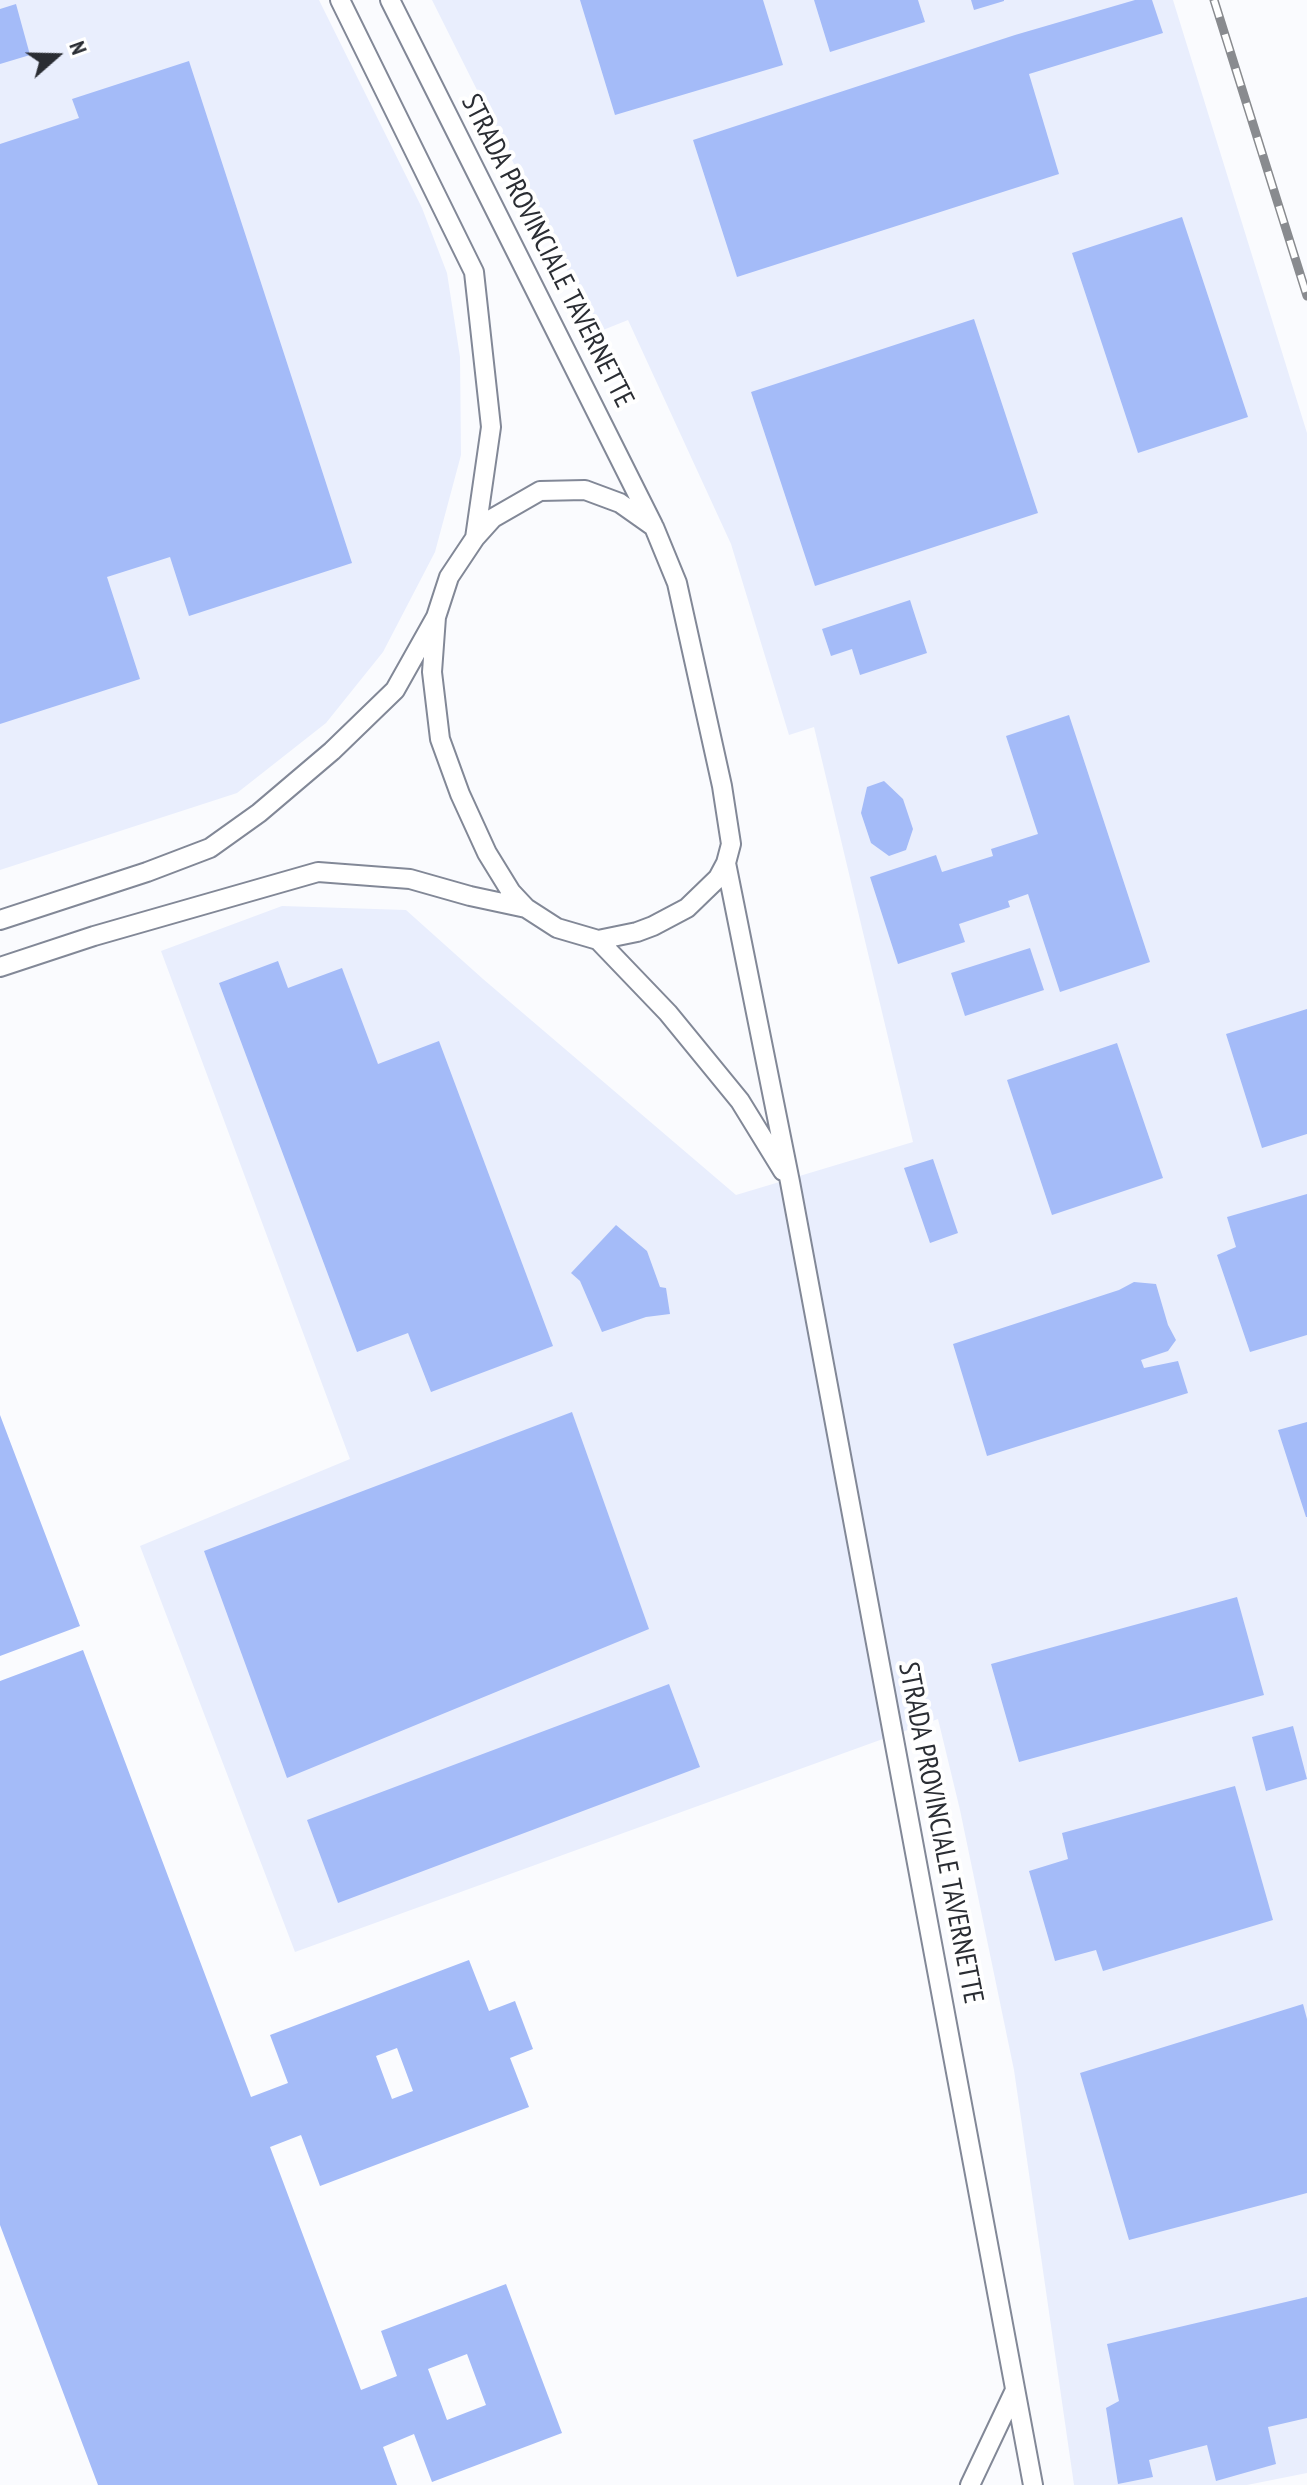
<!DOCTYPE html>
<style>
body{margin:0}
#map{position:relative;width:1307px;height:2485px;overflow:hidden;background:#fafbfe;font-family:"PT Sans Narrow",sans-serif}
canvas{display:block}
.north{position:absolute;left:16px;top:16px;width:80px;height:80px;-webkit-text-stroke:6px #fff;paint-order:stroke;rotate:70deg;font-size:22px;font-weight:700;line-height:32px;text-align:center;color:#2a2d33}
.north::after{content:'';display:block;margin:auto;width:28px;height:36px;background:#2a2d33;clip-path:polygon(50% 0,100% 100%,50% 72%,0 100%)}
</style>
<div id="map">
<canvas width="1307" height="2485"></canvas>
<div class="north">N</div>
</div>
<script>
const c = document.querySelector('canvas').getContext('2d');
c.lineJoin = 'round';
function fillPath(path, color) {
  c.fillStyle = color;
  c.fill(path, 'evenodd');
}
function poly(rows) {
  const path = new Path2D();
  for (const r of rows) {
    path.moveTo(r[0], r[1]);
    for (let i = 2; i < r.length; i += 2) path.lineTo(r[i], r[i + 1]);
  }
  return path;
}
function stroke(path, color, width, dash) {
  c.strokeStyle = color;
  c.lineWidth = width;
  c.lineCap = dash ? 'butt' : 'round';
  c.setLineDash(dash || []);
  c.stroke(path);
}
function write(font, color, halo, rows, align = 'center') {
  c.font = font + ' "PT Sans Narrow",sans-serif';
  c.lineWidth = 8;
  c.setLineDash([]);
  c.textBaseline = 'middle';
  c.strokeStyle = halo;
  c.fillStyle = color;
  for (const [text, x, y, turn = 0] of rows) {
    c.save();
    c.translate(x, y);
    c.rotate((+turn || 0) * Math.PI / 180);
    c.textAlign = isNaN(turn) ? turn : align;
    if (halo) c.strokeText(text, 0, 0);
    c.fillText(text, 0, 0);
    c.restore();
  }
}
fillPath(poly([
 [0,0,319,0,422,208,447,273,460,357,461,455,435,552,383,652,326,723,237,793,0,870],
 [432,0,1173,0,1307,433,1307,2473,1247,2485,1074,2485,1014,2070,960,1810,938,1719,295,1952,140,1546,350,1459,161,951,282,906,406,910,483,979,736,1195,913,1142,814,727,789,735,731,544,628,320,598,332]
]), '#e9eefd');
fillPath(poly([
 [580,0,763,0,783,65,615,115],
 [814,0,918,0,925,22,830,52],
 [971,0,1004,0,1004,1,974,10],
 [1135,0,1152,0,1163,33,1029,74,1059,174,737,277,693,140,1015,35],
 [16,4,30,55,0,64,0,9],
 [189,61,352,563,189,616,170,557,107,577,140,679,0,724,0,144,79,118,72,99],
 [1182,217,1248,417,1138,453,1072,253],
 [974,319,1038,513,815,586,751,392],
 [910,600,927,653,860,675,852,649,831,656,822,629],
 [1069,715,1150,962,1060,992,1028,894,1008,901,1010,907,959,924,965,942,898,964,870,877,936,855,942,872,993,856,991,849,1038,834,1006,736],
 [884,781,903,799,913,829,906,850,889,856,871,843,861,813,867,787],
 [1030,948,1044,990,965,1016,951,973],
 [278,961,288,988,342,968,378,1064,439,1041,553,1346,431,1392,408,1333,357,1352,219,983],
 [1307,1009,1307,1134,1262,1148,1226,1034],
 [1117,1043,1163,1178,1052,1215,1007,1080],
 [933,1159,958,1233,930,1243,904,1168],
 [1307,1194,1307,1335,1250,1352,1217,1255,1236,1247,1227,1217],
 [616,1225,647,1251,660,1287,666,1288,670,1314,646,1317,602,1332,580,1281,571,1273],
 [1134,1282,1156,1284,1168,1325,1176,1340,1168,1351,1141,1360,1144,1368,1178,1361,1188,1393,987,1456,953,1344,1119,1290],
 [572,1412,649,1629,287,1778,204,1551],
 [0,1415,80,1626,0,1656],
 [1307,1422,1307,1517,1306,1517,1278,1430],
 [1237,1597,1264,1695,1019,1762,991,1664],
 [83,1650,251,2097,288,2083,270,2035,469,1960,489,2011,515,2001,533,2049,510,2058,529,2107,320,2186,301,2135,270,2147,361,2390,397,2376,381,2331,506,2284,562,2433,432,2482,414,2434,383,2447,397,2485,98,2485,0,2225,0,1681],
 [397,2048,413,2091,392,2099,376,2056],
 [467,2354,486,2405,447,2420,428,2369],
 [669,1684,700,1767,338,1903,307,1820],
 [1293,1726,1307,1779,1266,1791,1252,1737],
 [1235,1786,1273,1920,1103,1971,1096,1950,1055,1961,1029,1871,1068,1859,1062,1833],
 [1303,2004,1307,2019,1307,2193,1129,2240,1080,2073],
 [1307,2297,1307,2418,1268,2427,1276,2464,1216,2481,1207,2445,1149,2460,1153,2477,1118,2484,1106,2408,1119,2401,1107,2344]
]), '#a4bbf8');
const minor = poly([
 [340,0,474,272,491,427,475,538],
 [390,0,653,525],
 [726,863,790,1182,1033,2485],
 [0,920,147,872,210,848,259,813,332,751,395,690,436,617,449,577,475,538,493,518,540,491,585,490,620,503,654,527,677,583,722,786,731,844,726,863,718,878,687,908,653,926,637,932,598,940,557,928,526,908,511,892,487,853,460,794,440,739,432,672,436,617],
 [598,940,668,1013,740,1101,783,1171],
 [0,967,94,936,318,872,410,879,470,896,526,908],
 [970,2485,1015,2390]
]);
stroke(minor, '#828897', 22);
stroke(minor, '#fff', 18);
const rail = poly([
 [1214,0,1307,296]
]);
stroke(rail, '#898b8f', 9);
stroke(rail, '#fff', 6, [18]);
write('28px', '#2a2d33', '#fff', [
 ["STRADA PROVINCIALE TAVERNETTE",547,251,63],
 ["STRADA PROVINCIALE TAVERNETTE",940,1833,79]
]);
</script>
